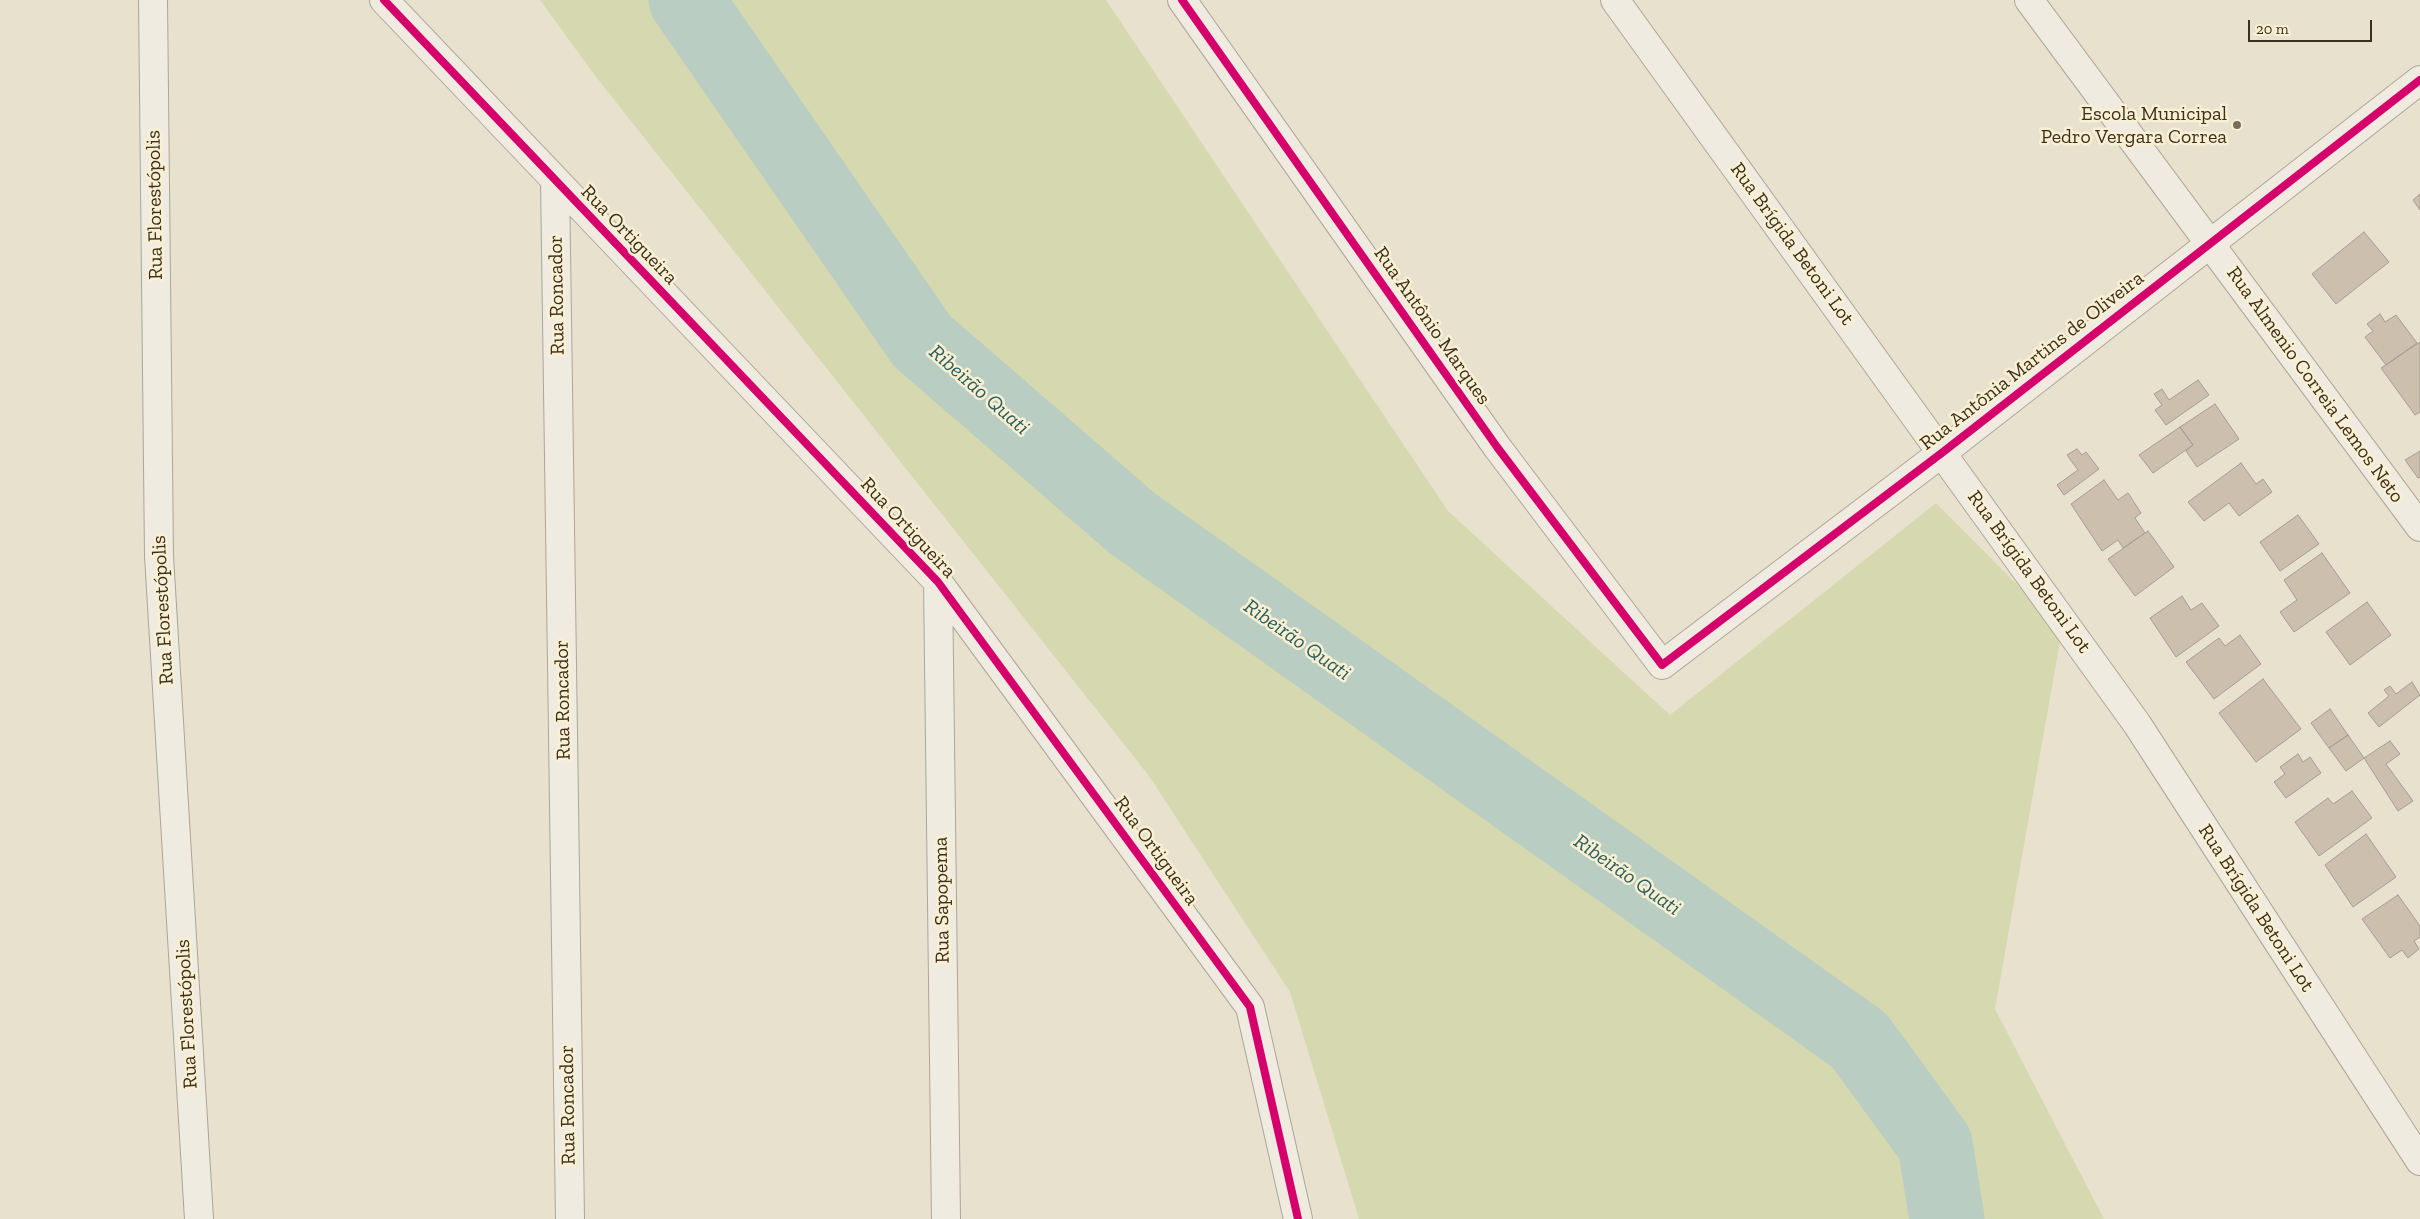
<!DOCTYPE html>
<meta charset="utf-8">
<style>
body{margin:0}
#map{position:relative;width:2420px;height:1219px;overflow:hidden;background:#e8e1ce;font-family:"Zilla Slab",serif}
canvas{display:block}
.scale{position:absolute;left:2248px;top:20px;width:124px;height:22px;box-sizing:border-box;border:2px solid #3d2f1d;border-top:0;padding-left:6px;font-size:15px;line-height:18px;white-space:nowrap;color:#3d2f1d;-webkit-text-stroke:4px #f9f0d3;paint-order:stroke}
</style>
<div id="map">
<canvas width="2420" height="1219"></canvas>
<div class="scale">20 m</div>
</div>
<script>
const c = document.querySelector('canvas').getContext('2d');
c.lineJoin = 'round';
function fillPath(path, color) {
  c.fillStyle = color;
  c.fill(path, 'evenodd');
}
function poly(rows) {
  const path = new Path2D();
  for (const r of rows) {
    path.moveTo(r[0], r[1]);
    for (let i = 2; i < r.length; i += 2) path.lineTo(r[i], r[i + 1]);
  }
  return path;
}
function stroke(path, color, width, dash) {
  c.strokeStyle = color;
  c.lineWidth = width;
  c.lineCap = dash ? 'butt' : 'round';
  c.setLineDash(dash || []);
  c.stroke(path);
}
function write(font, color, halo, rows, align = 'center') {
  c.font = font + ' "Zilla Slab",serif';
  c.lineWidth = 5;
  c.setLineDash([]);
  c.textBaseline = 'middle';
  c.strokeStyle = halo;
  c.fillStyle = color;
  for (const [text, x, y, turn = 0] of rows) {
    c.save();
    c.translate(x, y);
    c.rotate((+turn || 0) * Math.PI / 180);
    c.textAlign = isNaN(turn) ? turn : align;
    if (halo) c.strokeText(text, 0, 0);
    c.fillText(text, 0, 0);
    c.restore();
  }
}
fillPath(poly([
 [540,0,1106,0,1448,511,1670,715,1936,503,2062,630,1995,1009,2104,1219,1359,1219,1290,992,1149,776,593,73]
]), '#d6d9af');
stroke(poly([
 [686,0,922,341,1132,523,1859,1040,1935,1144,1947,1219]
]), '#b9cdc2', 75);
const building = poly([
 [2420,194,2420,210,2413,200,2420,194],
 [2364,232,2389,262,2336,304,2312,274,2364,232],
 [2380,314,2385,322,2396,315,2417,343,2386,365,2365,337,2373,331,2367,324,2380,314],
 [2420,342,2420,412,2415,415,2381,368,2420,342],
 [2198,380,2209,395,2166,425,2155,410,2162,405,2154,394,2162,389,2169,400,2198,380],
 [2215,404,2239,439,2197,467,2186,451,2193,445,2180,427,2215,404],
 [2180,427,2193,445,2153,473,2139,455,2180,427],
 [2077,449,2082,455,2086,452,2099,469,2064,495,2057,485,2078,470,2067,455,2077,449],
 [2420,451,2420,477,2418,478,2405,460,2420,451],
 [2241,463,2256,484,2263,479,2272,492,2239,516,2229,503,2204,521,2188,502,2241,463],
 [2104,480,2118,500,2128,493,2141,513,2135,518,2145,533,2123,548,2118,540,2102,551,2071,504,2104,480],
 [2298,515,2319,544,2280,571,2260,542,2298,515],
 [2148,531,2174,567,2135,596,2108,559,2148,531],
 [2322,553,2350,593,2294,632,2280,612,2297,600,2284,580,2322,553],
 [2182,596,2191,610,2202,603,2219,626,2176,657,2150,618,2182,596],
 [2367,602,2391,635,2350,665,2326,632,2367,602],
 [2240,635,2261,664,2214,699,2186,662,2219,638,2225,646,2240,635],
 [2263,679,2301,729,2256,762,2219,713,2263,679],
 [2412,682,2420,695,2379,727,2368,713,2389,696,2384,690,2390,686,2396,694,2412,682],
 [2330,709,2348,735,2329,748,2311,723,2330,709],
 [2348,735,2364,758,2346,771,2329,748,2348,735],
 [2390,741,2400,754,2386,764,2413,801,2398,811,2364,758,2390,741],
 [2298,754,2303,762,2310,757,2321,773,2286,798,2274,782,2285,774,2280,767,2298,754],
 [2352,791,2372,818,2319,856,2295,822,2328,798,2333,804,2352,791],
 [2366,834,2396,877,2353,907,2325,865,2366,834],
 [2398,895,2420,926,2420,937,2414,941,2419,949,2408,958,2402,950,2390,958,2362,919,2398,895]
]);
fillPath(building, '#ccbfae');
stroke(building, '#a89c8d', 1);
const minor = poly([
 [153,0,159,556,199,1219],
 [384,0,938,582,1250,1007,1298,1219],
 [1182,0,1497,447,1662,665,1943,452,2420,80],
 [1615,0,2137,724,2420,1161],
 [2029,0,2420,527],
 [555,180,570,1219],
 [938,582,946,1219]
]);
stroke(minor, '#ada696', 30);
stroke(minor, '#efebe0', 28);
stroke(poly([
 [384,0,938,582,1250,1007,1298,1219],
 [1182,0,1497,447,1662,665,1943,452,2420,80]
]), '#d6006c', 8);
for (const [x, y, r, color] of [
 [2237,125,5,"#796d5b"]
]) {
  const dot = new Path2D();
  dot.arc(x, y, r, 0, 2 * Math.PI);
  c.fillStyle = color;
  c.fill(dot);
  stroke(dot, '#f9f0d3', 2);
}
write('20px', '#3d2f1d', '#f9f0d3', [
 ["Escola Municipal",2227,114],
 ["Pedro Vergara Correa",2227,137]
], 'right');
write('20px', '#3d2f1d', '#f9f0d3', [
 ["Rua Florestópolis",155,205,-91],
 ["Rua Ortigueira",629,235,46],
 ["Rua Brígida Betoni Lot",1792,244,54],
 ["Rua Roncador",557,295,-91],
 ["Rua Antônio Marques",1432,326,55],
 ["Rua Antônia Martins de Oliveira",2032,361,-38],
 ["Rua Almenio Correia Lemos Neto",2315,385,54],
 ["Rua Ortigueira",908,528,47],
 ["Rua Brígida Betoni Lot",2029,572,54],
 ["Rua Florestópolis",163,610,-93],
 ["Rua Roncador",563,700,-91],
 ["Rua Ortigueira",1156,851,54],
 ["Rua Sapopema",942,900,-91],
 ["Rua Brígida Betoni Lot",2256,908,57],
 ["Rua Florestópolis",187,1014,-93],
 ["Rua Roncador",568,1105,-91]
]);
write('italic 21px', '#2b5e5e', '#f9f0d3', [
 ["Ribeirão Quati",979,390,41],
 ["Ribeirão Quati",1297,640,35],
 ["Ribeirão Quati",1627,875,35]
]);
</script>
